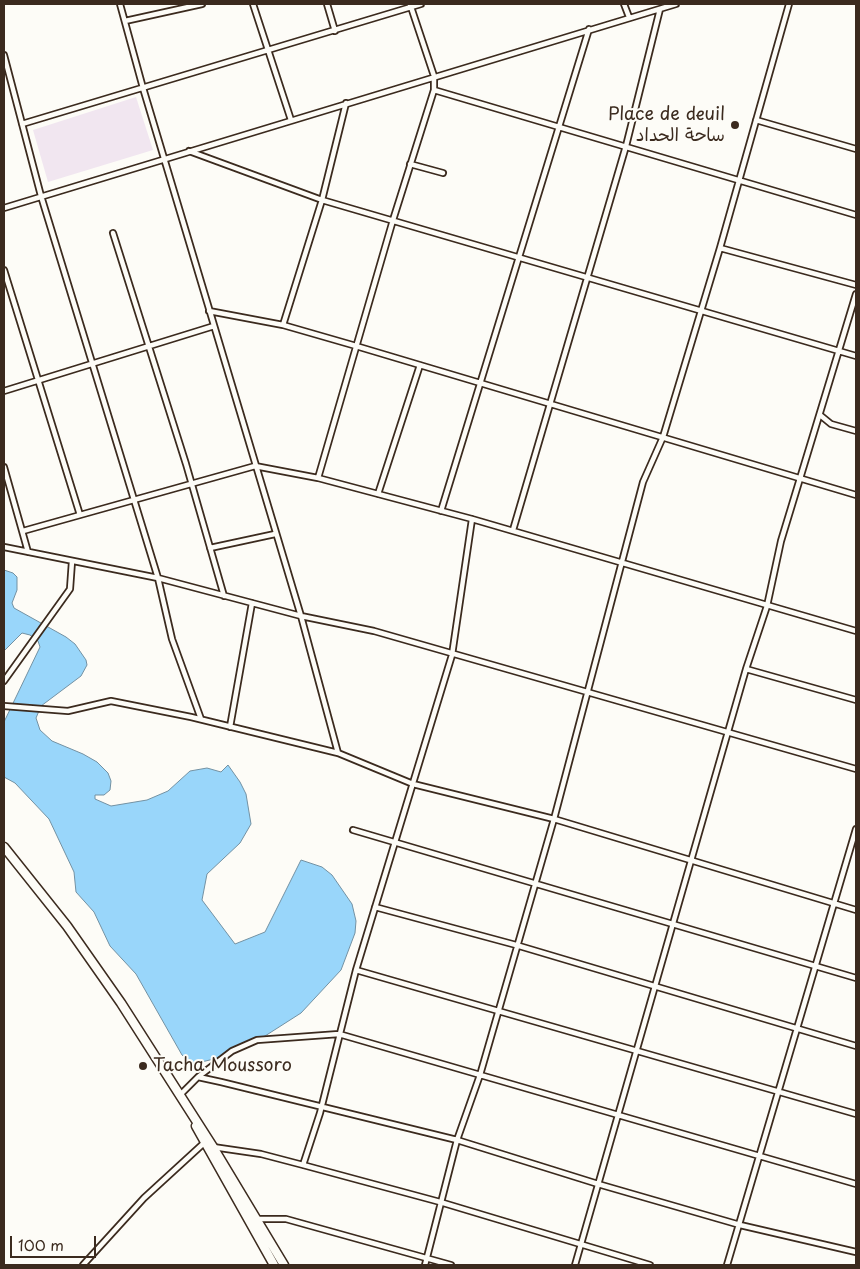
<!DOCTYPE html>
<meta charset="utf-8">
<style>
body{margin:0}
#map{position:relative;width:860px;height:1269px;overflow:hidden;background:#fdfcf7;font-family:"Playpen Sans",sans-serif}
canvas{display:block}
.frame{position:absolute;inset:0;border:5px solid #3b2a1e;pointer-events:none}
.scale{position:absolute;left:10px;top:1236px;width:86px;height:22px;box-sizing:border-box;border:2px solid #3b2a1e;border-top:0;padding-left:6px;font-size:15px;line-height:18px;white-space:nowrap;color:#3b2a1e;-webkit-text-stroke:4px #fdfcf7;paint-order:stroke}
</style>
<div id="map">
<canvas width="860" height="1269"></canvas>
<div class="frame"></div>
<div class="scale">100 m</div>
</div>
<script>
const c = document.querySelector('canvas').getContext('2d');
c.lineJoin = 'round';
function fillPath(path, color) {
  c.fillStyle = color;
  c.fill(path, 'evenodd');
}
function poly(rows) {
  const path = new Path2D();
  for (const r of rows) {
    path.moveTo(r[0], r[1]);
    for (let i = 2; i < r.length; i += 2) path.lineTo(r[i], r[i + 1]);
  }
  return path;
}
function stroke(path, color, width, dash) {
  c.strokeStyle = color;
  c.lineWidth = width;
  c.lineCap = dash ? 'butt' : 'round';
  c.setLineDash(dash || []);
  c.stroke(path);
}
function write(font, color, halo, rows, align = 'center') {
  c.font = font + ' "Playpen Sans","Playpen Sans Arabic",sans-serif';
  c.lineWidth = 4;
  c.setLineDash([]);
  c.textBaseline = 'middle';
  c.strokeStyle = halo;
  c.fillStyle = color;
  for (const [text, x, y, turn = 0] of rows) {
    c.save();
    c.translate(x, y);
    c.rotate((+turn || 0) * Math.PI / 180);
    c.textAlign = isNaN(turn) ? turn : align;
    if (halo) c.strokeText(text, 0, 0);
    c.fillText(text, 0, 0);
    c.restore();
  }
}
fillPath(poly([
 [136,97,153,150,48,182,33,130]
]), '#f1e6f0');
const water = poly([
 [4,570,13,573,17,577,17,590,12,603,14,608,66,637,75,644,86,660,87,665,81,676,41,706,36,718,40,730,52,741,83,754,97,762,108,773,111,781,110,790,104,795,95,795,95,799,111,806,147,800,168,791,190,771,207,768,221,772,228,765,240,782,246,794,251,824,240,843,207,874,202,900,235,944,265,932,301,860,322,867,332,875,352,904,356,921,355,933,341,970,301,1013,265,1036,214,1059,193,1064,182,1055,136,974,110,946,94,912,76,892,74,872,49,819,15,783,4,777,4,722,40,647,38,641,30,635,22,633,4,651,4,570]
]);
fillPath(water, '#99d6fa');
stroke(water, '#7391a2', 1);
const minor = poly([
 [120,4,143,88,301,616,338,753,413,784,554,819,856,910],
 [253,4,291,120],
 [327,4,335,31],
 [624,4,629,17],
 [125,21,202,4],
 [4,55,41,196,158,578,172,639,201,719],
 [434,90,856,215],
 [756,120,856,149],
 [22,124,421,4],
 [189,151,322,200,856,356],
 [410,164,443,173],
 [4,208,676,4],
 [113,233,186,464,224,596],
 [720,248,856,285],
 [4,270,80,515],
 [209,311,283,325,356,346,856,495],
 [283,325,322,200,346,103],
 [4,391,214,326],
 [820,415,831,424,856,431],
 [4,467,28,552],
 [318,478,393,220,434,90,434,76,410,4],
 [378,494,420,365],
 [441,511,589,29],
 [513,530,626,146,660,9],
 [23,531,255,466,318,478,472,519,856,631],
 [4,547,158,578,301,616,374,631,856,769],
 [210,548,275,534],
 [746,669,856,700],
 [4,681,70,589,72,561],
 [4,706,68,711,111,701,191,717,338,753],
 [230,727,252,603],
 [353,830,856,978],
 [375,907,516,945,856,1046],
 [356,970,856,1114],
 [198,1077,232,1051,257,1040,339,1034,856,1184],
 [180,1095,198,1077,221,1082,457,1140,598,1184,740,1225,856,1252],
 [213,1147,261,1154,303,1165,440,1202,650,1265],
 [303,1165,320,1113,356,970,452,655,472,519],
 [256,1219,286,1219,451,1265],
 [83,1265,144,1198,204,1143],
 [425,1265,457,1140,480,1075,554,819,643,482,663,437,720,248,789,4],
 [575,1265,746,669,767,606,781,541,856,294],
 [727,1265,856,829]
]);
const trunk = poly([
 [4,847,67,926,121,1003,213,1147,284,1265],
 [196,1126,274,1265]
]);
stroke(minor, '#3b2a1e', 8);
stroke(trunk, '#3b2a1e', 11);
stroke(minor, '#fdfcf7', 4.5);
stroke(trunk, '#fdfcf7', 8);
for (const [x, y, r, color] of [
 [735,125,5,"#3b2a1e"],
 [143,1066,5,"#3b2a1e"]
]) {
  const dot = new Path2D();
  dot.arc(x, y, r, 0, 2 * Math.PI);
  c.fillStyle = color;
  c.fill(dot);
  stroke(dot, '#fdfcf7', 2);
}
write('18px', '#3b2a1e', '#fdfcf7', [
 ["Place de deuil",725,115],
 ["ساحة الحداد",725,136],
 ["Tacha Moussoro",153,1066,"left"]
], 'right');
</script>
